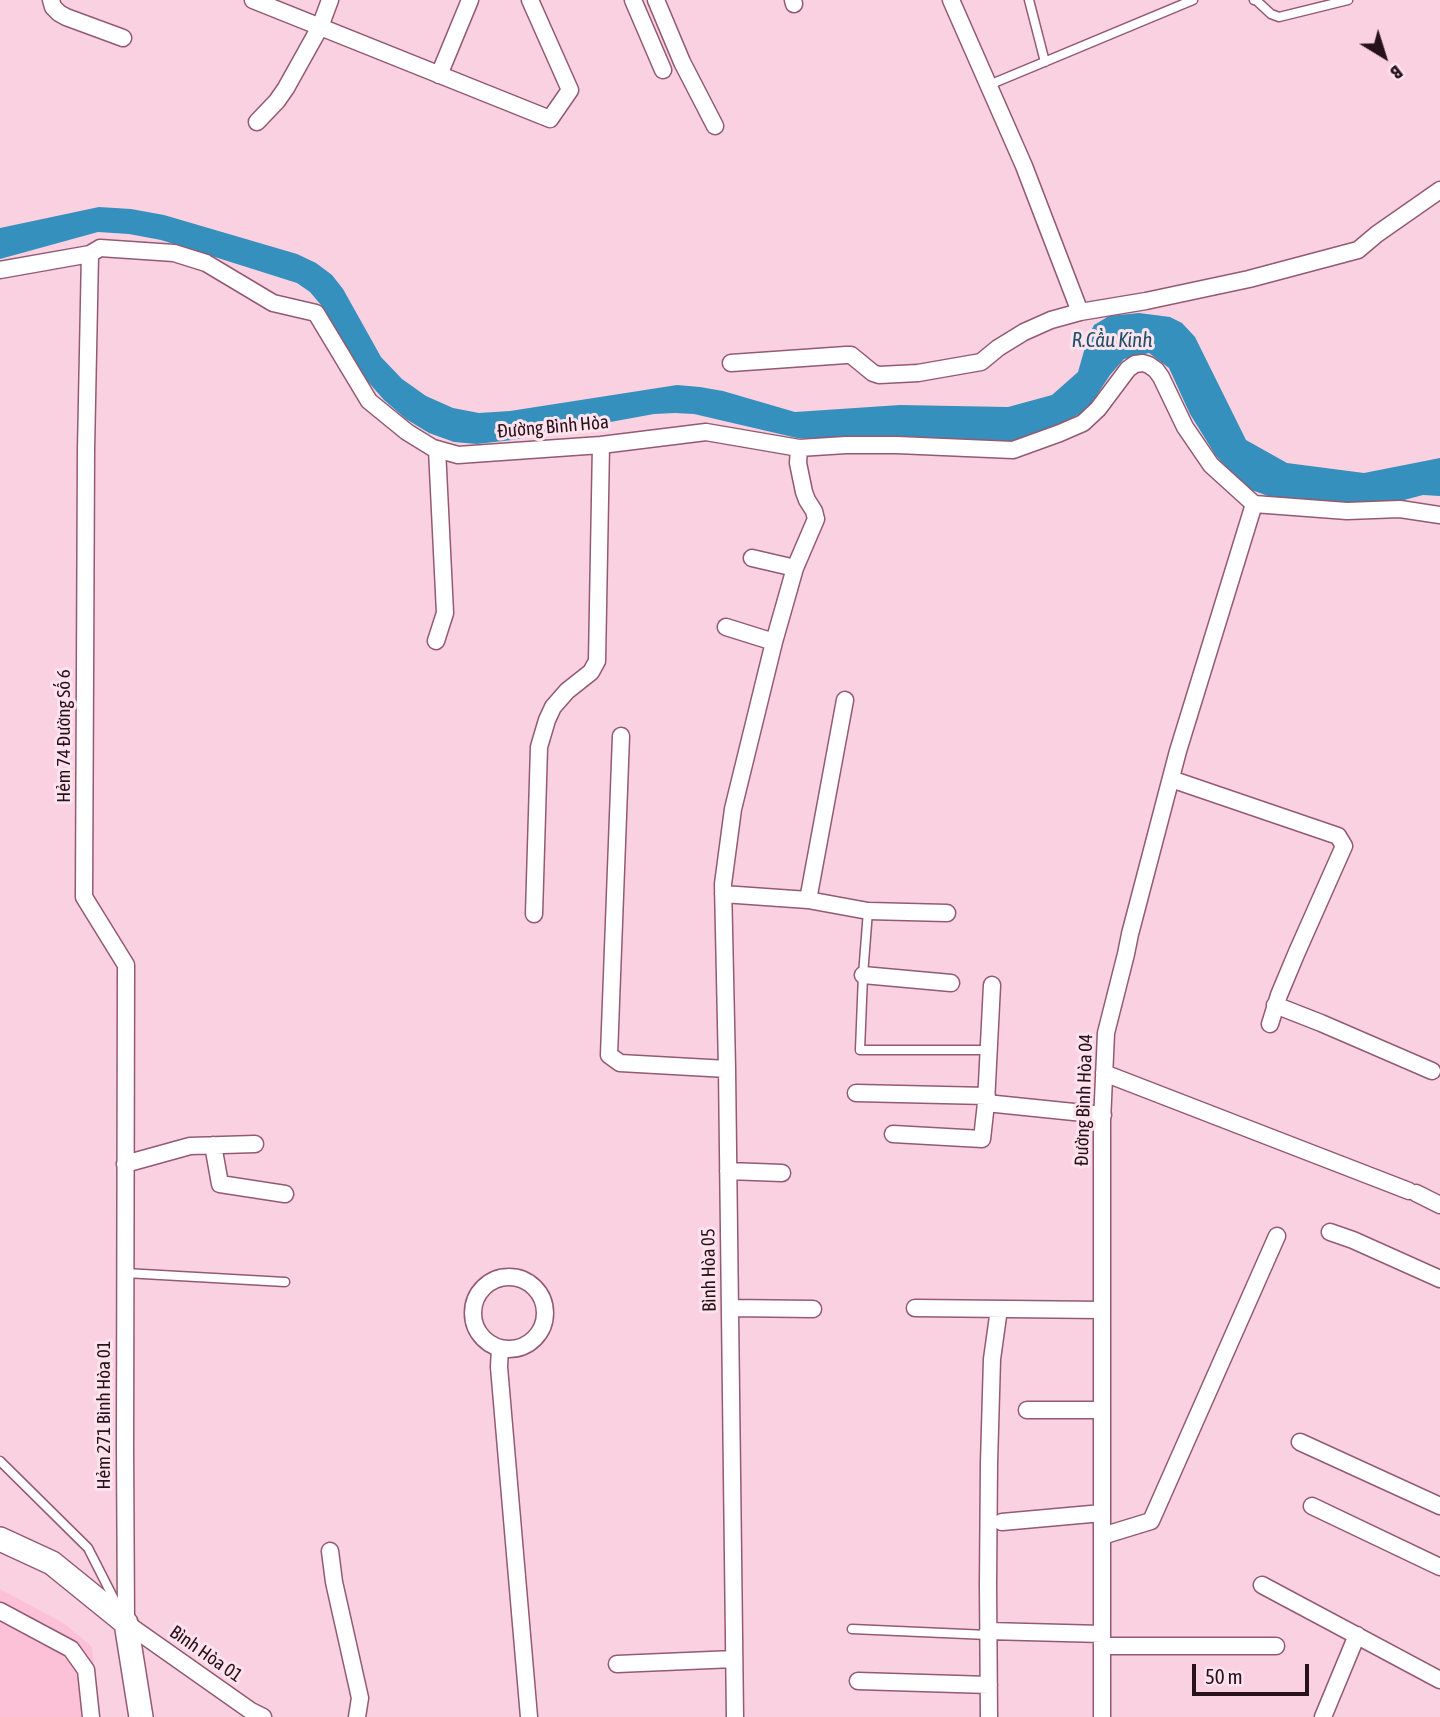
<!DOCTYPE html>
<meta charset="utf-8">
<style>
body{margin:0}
#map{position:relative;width:1440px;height:1717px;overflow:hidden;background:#fad1e0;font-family:"Asap Condensed",sans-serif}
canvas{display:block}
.north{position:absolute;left:1349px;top:21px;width:70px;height:70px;-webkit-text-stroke:5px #fee3ec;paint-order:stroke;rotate:142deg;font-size:19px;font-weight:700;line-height:28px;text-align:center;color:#27111a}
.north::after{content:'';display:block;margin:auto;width:24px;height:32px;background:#27111a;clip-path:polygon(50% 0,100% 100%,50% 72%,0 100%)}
.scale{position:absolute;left:1192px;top:1664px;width:117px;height:32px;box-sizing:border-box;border:4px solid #27111a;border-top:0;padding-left:9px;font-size:21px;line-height:24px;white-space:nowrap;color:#27111a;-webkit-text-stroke:5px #fee3ec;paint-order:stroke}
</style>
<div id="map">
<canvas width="1440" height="1717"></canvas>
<div class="north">B</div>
<div class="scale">50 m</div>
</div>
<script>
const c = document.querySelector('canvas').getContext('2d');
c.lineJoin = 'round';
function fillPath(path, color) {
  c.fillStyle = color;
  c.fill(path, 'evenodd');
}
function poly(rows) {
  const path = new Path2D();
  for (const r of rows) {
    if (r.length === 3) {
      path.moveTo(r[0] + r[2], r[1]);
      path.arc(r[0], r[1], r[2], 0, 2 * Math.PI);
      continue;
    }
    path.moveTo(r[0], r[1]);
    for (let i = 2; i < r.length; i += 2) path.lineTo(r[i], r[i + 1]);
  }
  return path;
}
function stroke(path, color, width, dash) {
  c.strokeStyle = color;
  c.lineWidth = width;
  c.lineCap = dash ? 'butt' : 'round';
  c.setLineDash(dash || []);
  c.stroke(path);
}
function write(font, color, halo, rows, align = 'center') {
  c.font = font + ' "Asap Condensed",sans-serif';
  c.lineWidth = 6;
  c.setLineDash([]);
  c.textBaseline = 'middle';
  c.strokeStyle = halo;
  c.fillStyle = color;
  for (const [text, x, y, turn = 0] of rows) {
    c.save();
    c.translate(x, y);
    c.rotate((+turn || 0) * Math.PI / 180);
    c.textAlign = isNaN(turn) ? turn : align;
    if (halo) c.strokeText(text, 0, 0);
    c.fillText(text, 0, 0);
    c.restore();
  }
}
fillPath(poly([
 [0,1589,65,1624,92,1647,99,1717,0,1717]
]), '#fcc1d7');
fillPath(poly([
 [99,207,131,209,164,215,297,254,316,263,332,275,343,289,381,357,402,379,426,396,453,408,479,413,510,411,677,385,700,387,723,391,795,412,900,405,1008,407,1052,395,1078,372,1088,337,1094,325,1109,316,1139,313,1170,317,1182,323,1195,337,1246,440,1287,463,1364,473,1440,458,1440,496,1423,495,1389,504,1328,504,1271,497,1246,488,1216,456,1190,414,1169,368,1149,353,1124,359,1110,375,1087,410,1068,420,1011,443,797,438,694,414,675,413,654,414,512,440,477,444,454,442,429,433,406,419,384,400,363,376,321,305,310,292,297,283,161,240,129,234,98,232,0,259,0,228]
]), '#3590be');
const service = poly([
 [1029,0,1045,62],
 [1254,0,1257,1,1271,14,1279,17,1348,0],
 [989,85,1193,0],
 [868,911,863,975,860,1050,989,1050],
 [125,1273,285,1282],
 [0,1461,88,1548,117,1605],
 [852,1629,988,1635]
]);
const minor = poly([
 [51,0,53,7,59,13,66,17,123,38],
 [253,0,550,119,570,90,530,0],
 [633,0,663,70],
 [656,0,682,62,715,126],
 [793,0,794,4],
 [439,75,470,0],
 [257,122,277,101,286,88,320,27,330,0],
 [90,254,86,450,84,897,126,965,125,1446,126,1623,251,1711,263,1717],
 [0,270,90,254,100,248,174,253,206,263,273,303,316,313,369,401,407,432,433,448,458,455,601,445,706,432,799,448,798,463,804,492,807,500,814,511,816,519,795,568,774,642,733,809,723,884,727,1069,735,1717],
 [1080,312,1146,301,1249,279,1358,250,1377,234,1440,190],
 [731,363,846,355,851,355,873,373,879,375,918,373,981,362,998,348,1024,332,1051,320,1080,312,1024,166,951,0],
 [799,448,846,445,897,445,1013,450,1060,433,1083,423,1098,409,1128,369,1135,364,1143,363,1149,365,1156,370,1161,377,1185,427,1211,465,1254,504,1347,511,1400,509,1440,515],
 [752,558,795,568],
 [726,627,774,642],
 [436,641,445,613,437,449],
 [621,736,609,1055,620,1063,727,1069],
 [1171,779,1338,836,1344,846,1297,952,1279,995,1270,1024],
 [723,894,808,900,868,911,947,913],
 [808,900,845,700],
 [534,914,539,747,547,720,553,707,567,691,591,672,597,661,601,445],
 [863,975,951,983],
 [992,985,986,1103,1103,1115],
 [1275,1005,1321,1023,1432,1071],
 [1104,1073,1409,1191],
 [856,1093,987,1096],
 [893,1134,982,1139,986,1103],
 [213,1145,220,1184,285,1194],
 [125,1164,190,1146,255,1144],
 [728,1171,782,1173],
 [1416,1193,1440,1205],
 [1330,1232,1353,1240,1440,1279],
 [509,1313,36],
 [730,1308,813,1309],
 [915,1308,1102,1310],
 [500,1348,499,1367,529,1717],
 [1027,1410,1102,1410],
 [1300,1442,1440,1506],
 [1312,1506,1440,1567],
 [1002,1522,1102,1513],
 [1102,1536,1151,1521,1277,1236],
 [330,1551,334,1582,360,1698,357,1717],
 [1262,1585,1440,1680],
 [0,1611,71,1649,86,1670,91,1717],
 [988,1631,1102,1634],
 [1102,1646,1276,1646],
 [617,1664,734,1659],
 [858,1681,989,1685],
 [989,1717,988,1585,989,1463,992,1359,999,1309],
 [1102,1717,1102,1122,1106,1033,1126,954,1130,934,1178,751,1254,504],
 [1323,1717,1357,1635]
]);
const secondary = poly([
 [0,1539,52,1563,126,1623,141,1717]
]);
stroke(service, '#935a71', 11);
stroke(minor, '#935a71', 19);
stroke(secondary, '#935a71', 26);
stroke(service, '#fff', 8);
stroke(minor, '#fff', 16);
stroke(secondary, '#fff', 23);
write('19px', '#27111a', '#fee3ec', [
 ["Đường Bình Hòa",553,427,-5],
 ["Hẻm 74 Đường Số 6",64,736,-90],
 ["Đường Bình Hòa 04",1084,1100,-88],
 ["Bình Hòa 05",709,1270,-91],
 ["Hẻm 271 Bình Hòa 01",104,1415,-90],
 ["Bình Hòa 01",206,1654,35]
]);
write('italic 21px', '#205069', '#fee3ec', [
 ["R.Cầu Kinh",1112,340]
]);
</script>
